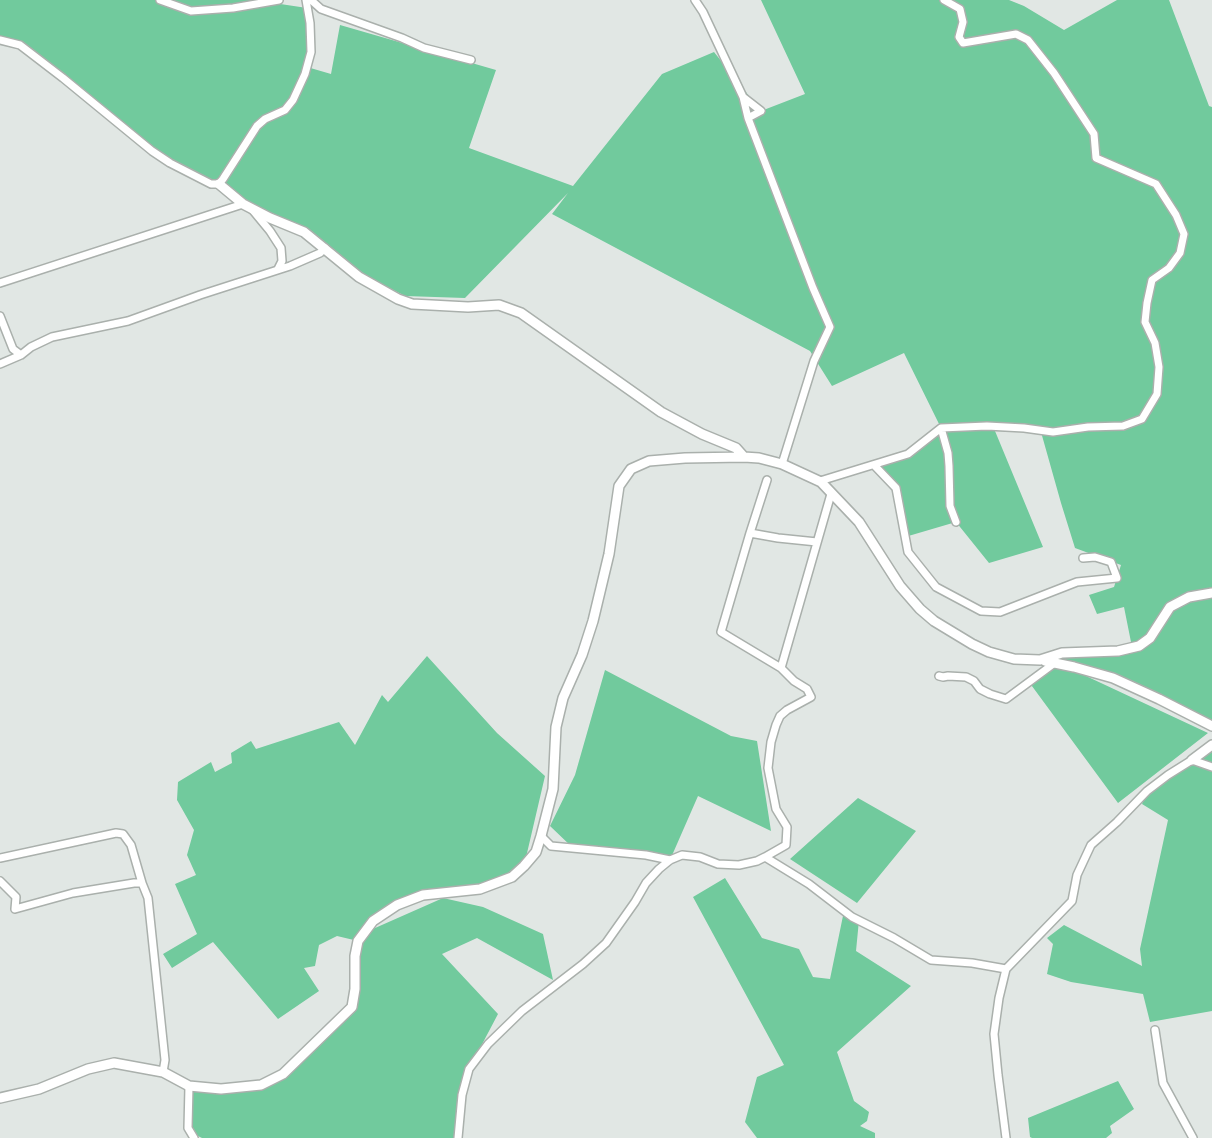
<!DOCTYPE html>
<style>
body{margin:0}
canvas{display:block;background:#e1e7e4}
</style>
<canvas width="1212" height="1138"></canvas>
<script>
const c = document.querySelector('canvas').getContext('2d');
c.lineJoin = 'round';
function fillPath(path, color) {
  c.fillStyle = color;
  c.fill(path, 'evenodd');
}
function poly(rows) {
  const path = new Path2D();
  for (const r of rows) {
    path.moveTo(r[0], r[1]);
    for (let i = 2; i < r.length; i += 2) path.lineTo(r[i], r[i + 1]);
  }
  return path;
}
function stroke(path, color, width, dash) {
  c.strokeStyle = color;
  c.lineWidth = width;
  c.lineCap = dash ? 'butt' : 'round';
  c.setLineDash(dash || []);
  c.stroke(path);
}
fillPath(poly([
 [0,0,267,0,267,2,307,8,307,67,331,74,340,25,496,70,469,148,573,186,662,74,714,52,761,111,805,94,761,0,1009,0,1024,6,1064,30,1117,0,1169,0,1209,106,1212,107,1212,726,1140,690,1050,657,1132,647,1124,607,1097,614,1089,595,1114,587,1121,565,1075,548,1061,503,1041,432,995,431,1043,547,989,563,956,522,905,537,896,488,874,465,908,454,941,428,904,353,832,386,810,351,552,214,568,193,465,298,405,296,370,278,304,232,164,155,24,49,0,43],
 [427,656,497,733,545,776,524,866,506,880,423,895,398,905,366,932,443,898,483,907,543,934,553,980,477,938,442,954,498,1014,469,1069,457,1138,202,1138,192,1133,189,1086,261,1085,313,1046,352,1007,358,941,337,936,319,945,315,966,304,968,319,991,278,1019,213,942,172,968,163,954,197,934,175,884,196,875,187,855,194,830,177,800,178,782,211,762,215,772,232,763,231,753,251,741,256,749,339,722,355,745,382,695,388,702],
 [1056,662,1208,733,1118,803,1029,682],
 [605,670,731,736,757,741,771,831,698,796,670,860,573,848,550,826,575,775],
 [1212,745,1212,1011,1150,1022,1143,994,1071,982,1047,974,1053,944,1047,938,1064,925,1142,966,1140,949,1168,820,1142,804,1147,791,1192,760,1209,765,1197,756],
 [858,798,916,831,857,903,790,859],
 [725,878,762,938,799,949,813,977,830,979,844,911,859,920,856,951,911,986,837,1052,854,1101,869,1112,867,1121,860,1126,875,1133,875,1138,757,1138,745,1122,757,1077,784,1065,693,897],
 [1118,1081,1134,1109,1110,1126,1112,1133,1106,1138,1032,1138,1030,1137,1028,1118]
]), '#71ca9d');
const minor = poly([
 [160,0,191,11,233,8,279,0],
 [311,0,321,9,402,38,424,48,471,60],
 [695,0,703,12,743,97,761,111,748,118,743,97],
 [0,40,20,45,63,78,152,151,170,163,211,184,219,184,223,179,257,126,265,119,285,110,293,100,305,74,311,52,310,23,306,0],
 [748,118,813,288,830,327,814,361,782,464],
 [251,208,270,231,281,248,282,261,278,269],
 [0,283,243,204],
 [0,316,13,349,21,355],
 [0,364,21,355,31,347,52,337,128,321,200,295,290,266,320,253,325,248],
 [941,428,948,453,949,466,950,506,956,522],
 [874,465,896,488,908,552,936,587,981,611,1000,612,1077,582,1117,578,1111,562,1095,557,1083,558],
 [820,481,908,454,941,428,987,426,1024,428,1053,432,1088,427,1123,426,1142,419,1157,394,1159,367,1155,343,1145,322,1147,303,1152,280,1169,268,1180,253,1184,234,1176,215,1156,184,1096,158,1094,134,1054,73,1028,40,1016,34,963,43,959,37,963,22,960,9,944,0],
 [750,533,767,480],
 [817,542,778,538,750,533,721,632,781,668,831,494],
 [939,676,943,677,948,676,966,677,974,681,980,689,990,694,1006,699,1056,662],
 [541,836,551,846,646,855,670,860],
 [765,857,786,845,787,827,776,809,768,768,771,742,776,725,780,716,787,710,811,697,807,689,794,681,781,668],
 [0,858,116,833,123,834,131,845,142,883],
 [0,881,16,897,15,909,73,893,134,883,142,883,148,898,165,1060,163,1072],
 [1006,969,999,998,994,1034,998,1075,1006,1138],
 [1155,1030,1163,1083,1193,1138],
 [189,1086,188,1128,194,1138],
 [458,1138,462,1095,469,1069,488,1044,522,1011,583,964,606,943,635,902,646,883,659,869,670,860,682,855,700,857,718,864,739,865,757,861,765,857,809,884,852,917,894,938,931,960,972,963,1006,969,1072,901,1077,875,1091,845,1117,822,1147,791,1168,775,1192,760,1212,767]
]);
const tertiary = poly([
 [219,184,243,204,270,218,304,232,359,277,398,299,412,304,431,305,468,307,499,305,521,313,661,412,702,434,736,448,744,457],
 [1045,661,1074,667,1113,678,1159,699,1212,726],
 [1192,760,1212,745],
 [0,1098,39,1089,88,1069,114,1063,163,1072,189,1086,221,1089,261,1085,283,1074,352,1007,355,989,355,956,358,941,373,921,397,905,423,895,480,889,512,877,524,866,536,852,541,836,553,789,556,727,563,698,582,655,593,621,609,554,619,486,631,469,649,461,685,458,744,457,759,458,782,464,821,482,859,522,900,586,920,609,934,621,972,644,989,652,1014,659,1040,660,1062,653,1118,651,1139,646,1150,638,1170,607,1189,597,1212,593]
]);
stroke(minor, '#aab0ac', 10);
stroke(tertiary, '#aab0ac', 12);
stroke(minor, '#fff', 7);
stroke(tertiary, '#fff', 9);
</script>
